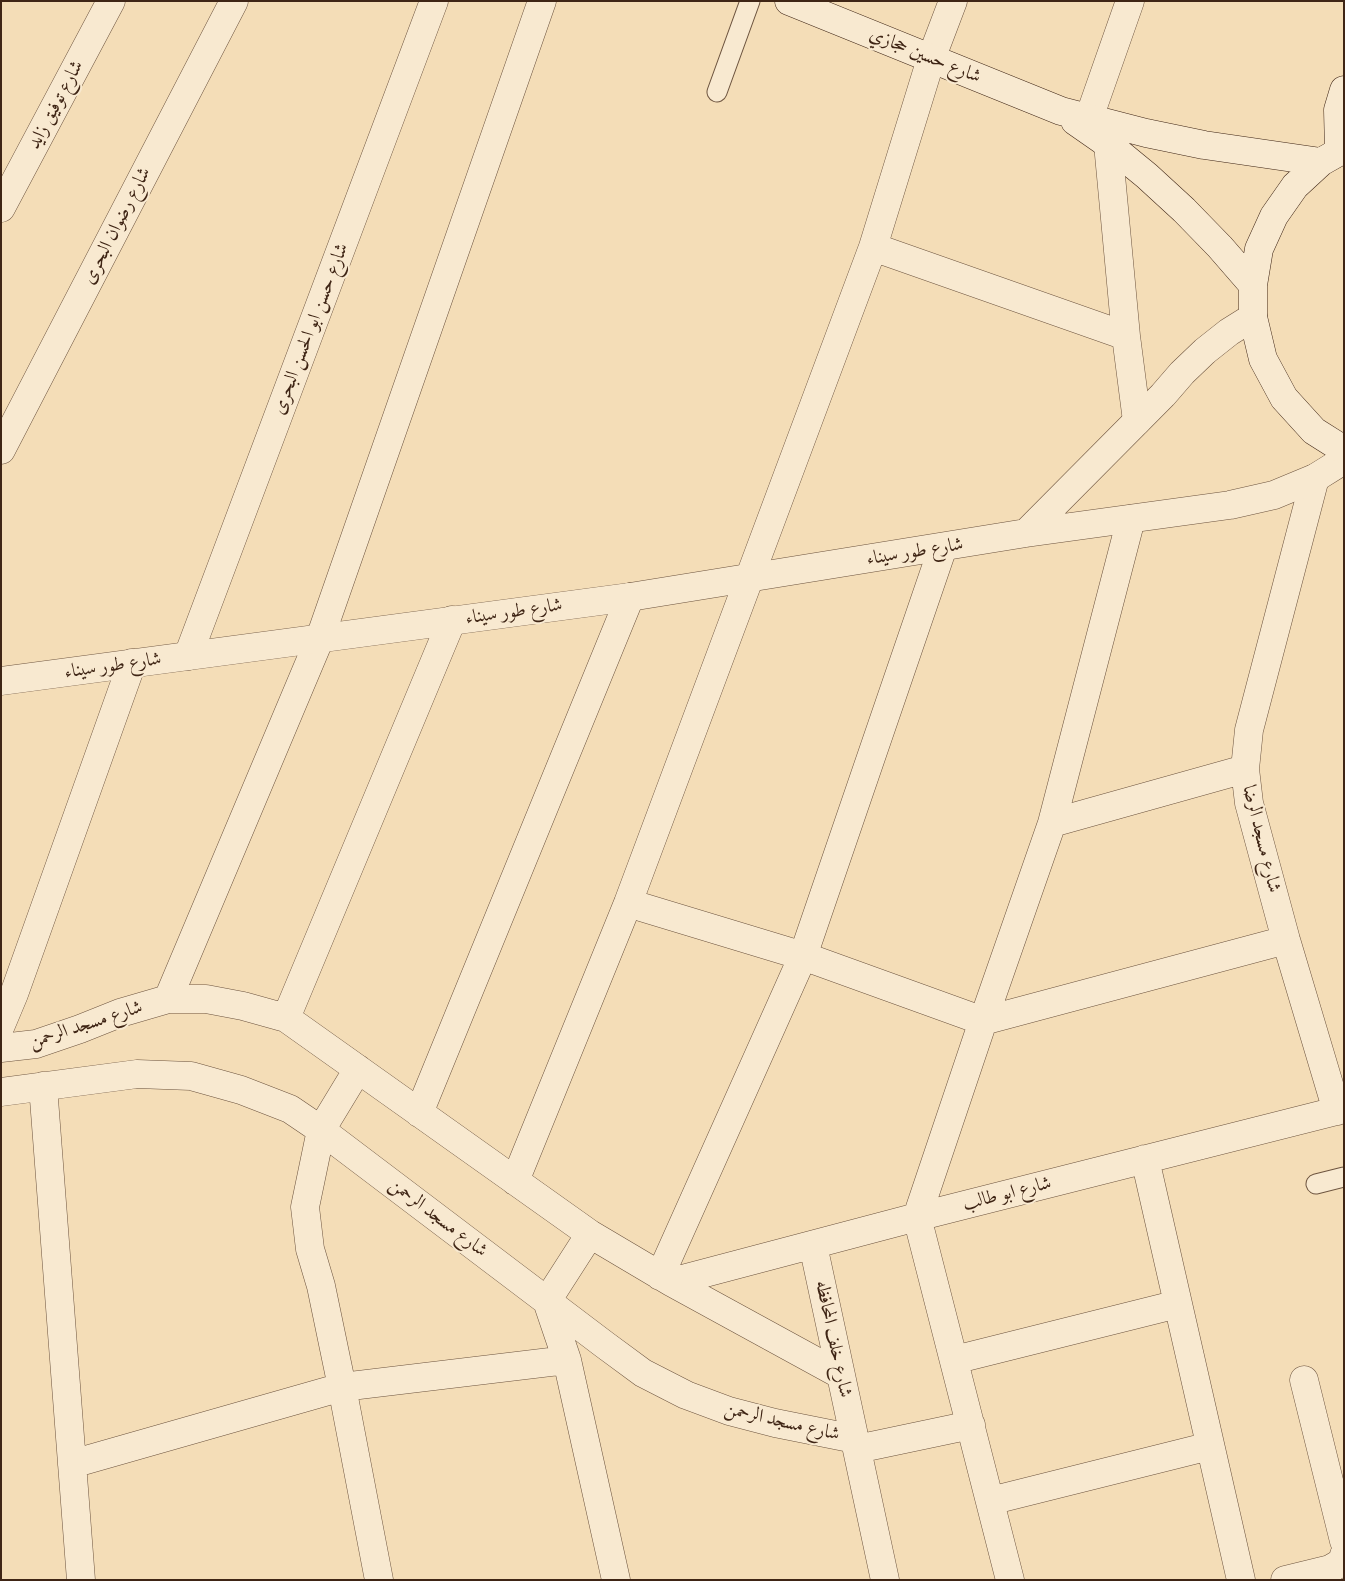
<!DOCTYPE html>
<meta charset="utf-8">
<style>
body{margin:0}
#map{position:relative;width:1345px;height:1581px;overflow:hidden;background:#f4ddb7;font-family:"IM FELL Great Primer",serif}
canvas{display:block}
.frame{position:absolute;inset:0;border:2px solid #3f2515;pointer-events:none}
</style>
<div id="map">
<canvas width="1345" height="1581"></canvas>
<div class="frame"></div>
</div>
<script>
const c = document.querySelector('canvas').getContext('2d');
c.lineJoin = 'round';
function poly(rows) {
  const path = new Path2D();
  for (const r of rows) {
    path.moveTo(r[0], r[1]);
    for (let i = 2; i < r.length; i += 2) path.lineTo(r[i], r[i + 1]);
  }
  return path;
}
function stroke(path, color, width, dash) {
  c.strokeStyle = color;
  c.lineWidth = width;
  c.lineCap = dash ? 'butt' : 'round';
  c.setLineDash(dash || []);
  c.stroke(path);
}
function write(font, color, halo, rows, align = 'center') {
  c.font = font + ' "IM FELL Great Primer",Amiri,serif';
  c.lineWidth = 4;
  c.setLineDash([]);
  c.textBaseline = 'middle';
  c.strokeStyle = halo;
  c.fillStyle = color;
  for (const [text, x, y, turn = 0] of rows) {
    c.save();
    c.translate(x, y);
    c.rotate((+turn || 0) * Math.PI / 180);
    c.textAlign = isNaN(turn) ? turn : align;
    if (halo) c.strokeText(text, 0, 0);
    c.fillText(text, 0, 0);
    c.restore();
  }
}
const service = poly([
 [717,92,750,1],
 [1316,1184,1344,1177]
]);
const minor = poly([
 [1089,118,1130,1],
 [1108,144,1126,336,1137,421],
 [1,208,111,1],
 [873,247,1126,336],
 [1,450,234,1],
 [1315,478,1249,730,1245,769,1249,803,1286,940,1337,1111],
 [1131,519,1052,823,1245,769],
 [188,656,434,1],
 [1052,823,983,1021,1286,940],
 [628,903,803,956,983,1021,917,1217,1010,1580],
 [168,999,320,638,542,1],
 [286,1018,452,620],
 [1,1025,14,994,132,663],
 [1,1048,36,1044,80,1029,120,1013,168,999,206,999,243,1006,286,1018,590,1234,671,1282,841,1375],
 [43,1086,81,1580],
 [1,1092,137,1074,191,1076,241,1090,290,1109,321,1130,605,1345,643,1373,686,1395,729,1411,775,1423,855,1439],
 [419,1113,630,597],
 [1145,1159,1241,1580],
 [515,1181,628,903,873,247,931,59,953,1],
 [590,1234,547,1301,567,1360,616,1580],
 [813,1245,885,1580],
 [660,1276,803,956,943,547],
 [671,1282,917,1217,1344,1109],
 [954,1360,1178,1304],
 [1304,1380,1344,1541],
 [857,1449,971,1425],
 [72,1464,342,1387,321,1286,310,1249,305,1207,321,1130,358,1069],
 [990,1501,1210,1446],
 [379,1580,342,1387,567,1360],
 [1285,1580,1330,1569,1342,1562,1344,1555]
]);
const tertiary = poly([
 [1026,533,1163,395,1182,373,1205,351,1229,332,1253,317],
 [1,681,630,597,1026,533,1230,505,1274,495,1315,478,1344,460]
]);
const secondary = poly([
 [789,1,1061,111,1146,133,1204,145,1321,162],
 [1075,121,1108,144,1147,176,1184,210,1220,247,1253,285],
 [1344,149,1321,162,1295,186,1274,216,1259,249,1253,285,1253,317,1263,359,1284,398,1314,431,1344,450],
 [1339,151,1338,110,1344,90]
]);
stroke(service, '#6c533e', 21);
stroke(minor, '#6c533e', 29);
stroke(tertiary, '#6c533e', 29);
stroke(secondary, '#3f2515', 29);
stroke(service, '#f8e9d0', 19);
stroke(minor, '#f8e9d0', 28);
stroke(tertiary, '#f8e9d0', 28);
stroke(secondary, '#f8e9d0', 28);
write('19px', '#3f2515', '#f8e9d0', [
 ["شارع حسين حجازي",925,56,22],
 ["شارع توفيق زايد",56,105,-62],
 ["شارع رضوان البحرى",117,226,-63],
 ["شارع حسن ابو الحسن البحرى",311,329,-69],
 ["شارع طور سيناء",915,552,-9],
 ["شارع طور سيناء",514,612,-8],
 ["شارع طور سيناء",113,666,-8],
 ["شارع مسجد الرضا",1261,839,76],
 ["شارع مسجد الرحمن",86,1025,-18],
 ["شارع ابو طالب",1007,1194,-14],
 ["شارع مسجد الرحمن",438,1218,37],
 ["شارع خلف المحافظه",833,1339,78],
 ["شارع مسجد الرحمن",782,1422,13]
]);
</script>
